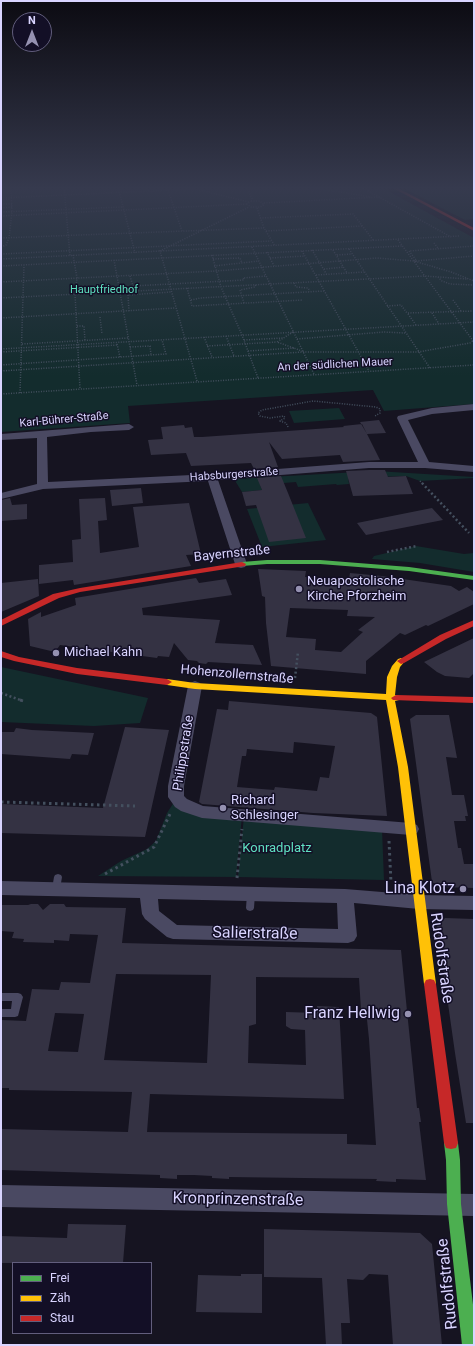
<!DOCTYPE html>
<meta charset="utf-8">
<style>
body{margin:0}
#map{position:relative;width:475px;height:1346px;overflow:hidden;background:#161421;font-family:Roboto,sans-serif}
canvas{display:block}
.frame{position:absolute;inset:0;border:2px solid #d9d4ff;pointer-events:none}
.legend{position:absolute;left:12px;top:1262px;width:140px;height:72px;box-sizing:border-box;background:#130f26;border:1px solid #625e7d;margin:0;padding:5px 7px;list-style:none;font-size:12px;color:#d9d4ff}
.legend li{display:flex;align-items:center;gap:8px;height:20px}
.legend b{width:20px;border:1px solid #625e7d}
.north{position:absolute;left:12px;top:12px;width:40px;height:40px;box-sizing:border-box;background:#130f26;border:1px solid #625e7d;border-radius:50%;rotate:0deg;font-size:11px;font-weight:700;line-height:16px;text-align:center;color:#d9d4ff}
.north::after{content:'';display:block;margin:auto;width:14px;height:18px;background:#9591b1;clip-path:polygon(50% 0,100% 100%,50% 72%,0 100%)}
</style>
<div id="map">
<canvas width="475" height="1346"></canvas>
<div class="frame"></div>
<ul class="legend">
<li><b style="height:5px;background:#4caf50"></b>Frei</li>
<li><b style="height:5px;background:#ffc107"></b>Zäh</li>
<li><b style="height:5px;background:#c62828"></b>Stau</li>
</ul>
<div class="north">N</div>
</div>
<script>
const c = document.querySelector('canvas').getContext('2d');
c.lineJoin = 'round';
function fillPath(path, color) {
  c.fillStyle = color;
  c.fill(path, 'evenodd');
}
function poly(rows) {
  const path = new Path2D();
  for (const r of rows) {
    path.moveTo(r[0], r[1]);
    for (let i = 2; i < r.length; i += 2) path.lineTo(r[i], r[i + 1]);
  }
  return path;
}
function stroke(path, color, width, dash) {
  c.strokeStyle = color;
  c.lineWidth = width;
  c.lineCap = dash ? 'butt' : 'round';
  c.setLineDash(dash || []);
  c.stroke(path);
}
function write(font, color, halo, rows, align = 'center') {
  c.font = font + ' Roboto,sans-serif';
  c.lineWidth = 3;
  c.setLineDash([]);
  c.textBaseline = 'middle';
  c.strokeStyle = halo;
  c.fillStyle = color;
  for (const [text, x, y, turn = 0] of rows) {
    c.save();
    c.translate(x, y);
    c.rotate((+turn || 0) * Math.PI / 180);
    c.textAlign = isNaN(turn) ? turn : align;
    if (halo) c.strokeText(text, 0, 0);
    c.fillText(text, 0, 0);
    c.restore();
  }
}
fillPath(poly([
 [1,187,381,187,474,238,474,404,384,411,373,390,128,406,130,423,1,432],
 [401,187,474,187,474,219,465,220],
 [339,408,345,419,294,423,289,411],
 [376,471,474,477,474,478,420,481,406,476,348,478,349,484,337,485,336,484,298,487,296,482,260,485,262,490,242,492,234,479],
 [308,503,326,540,262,547,247,509],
 [416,546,464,554,474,553,474,572,420,563,372,559,374,556],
 [1,667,148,698,140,723,94,726,1,722],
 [176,799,182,806,242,816,236,877,98,876,121,861,147,849,156,841,167,813],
 [244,816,382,829,384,880,238,877]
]), '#132c2d');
fillPath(poly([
 [379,420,386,433,367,434,360,422],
 [362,424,380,460,343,462,340,455,282,459,269,442,278,467,254,469,251,463,191,466,186,453,151,455,148,440,163,439,161,427,184,425,185,428,192,427,194,437,202,437,344,427,343,426],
 [369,470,385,470,388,477,406,476,413,494,353,496,346,471],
 [281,476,288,493,306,538,269,542,256,505,246,506,242,492,262,490,257,478],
 [141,488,143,503,112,506,110,490],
 [10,498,12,505,27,504,27,519,1,521,1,500],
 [105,498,107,520,98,521,100,553,139,547,133,507,189,503,201,554,186,555,191,566,74,585,73,580,39,584,39,565,73,562,72,540,81,539,79,499],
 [432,508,443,520,366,535,357,523],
 [258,569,306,571,305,577,349,579,350,573,382,576,451,586,459,591,467,587,474,592,474,604,428,626,426,625,405,635,400,633,366,661,366,674,271,666,266,623,265,597,262,596],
 [290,608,348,610,347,616,375,617,358,630,363,632,341,652,315,650,316,639,286,637],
 [196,578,199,583,226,579,232,595,142,608,143,615,220,620,215,643,253,645,262,665,208,662,206,664,199,663,197,661,188,660,174,643,169,657,158,656,157,658,60,645,55,652,30,646,28,619,41,612,41,617,76,605,75,598],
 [38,579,39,596,1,612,1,583],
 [474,638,474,673,469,678,445,676,437,672,424,662],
 [229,701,371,713,377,717,387,816,313,813,202,804,199,802,217,709,228,710],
 [294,742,335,746,329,778,320,777,317,791,275,787,274,790,237,787,242,756,246,756,247,749,293,753],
 [416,715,449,715,457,758,446,757,452,795,464,795,468,816,465,816,466,821,454,821,458,848,461,848,464,864,474,864,474,888,440,887,432,882,410,719],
 [125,727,169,730,145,837,1,833,1,804,103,808],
 [16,728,32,730,94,733,88,755,72,754,70,759,1,754,1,732,14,732],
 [31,904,38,904,43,910,50,904,64,904,66,907,126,908,122,943,401,950,407,1011,417,1108,419,1108,421,1122,419,1122,426,1180,396,1179,396,1182,376,1181,377,1179,229,1177,229,1179,212,1178,212,1176,194,1175,177,1175,177,1179,160,1178,160,1175,1,1170,1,1129,128,1132,132,1092,9,1090,9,1088,1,1088,1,1020,26,1021,32,989,59,990,61,982,90,983,98,935,70,934,69,941,54,940,54,943,23,942,24,939,12,938,14,932,1,931,1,905,28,905],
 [116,974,211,975,207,1063,104,1060],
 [256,977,359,978,361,1010,366,1010,369,1039,376,1145,347,1144,347,1134,147,1132,150,1094,344,1099,339,1007,317,1006,317,1013,286,1012,286,1026,291,1029,305,1030,306,1065,248,1063,249,1026,256,1024],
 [55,1013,84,1014,78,1052,48,1051],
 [445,918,474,919,474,1123,466,1123,455,1053,437,926],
 [68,1224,126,1225,123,1263,1,1263,1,1236,67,1238],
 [264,1229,420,1233,432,1244,442,1345,393,1345,388,1275,369,1274,363,1280,347,1279,350,1323,341,1323,342,1345,326,1345,322,1278,264,1277],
 [241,1274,262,1274,262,1313,196,1312,198,1275,241,1276]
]), '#343243');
stroke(poly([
 [64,187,70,256],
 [118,187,135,253],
 [187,187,249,202],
 [246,187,253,200],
 [309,187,371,197],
 [361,187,451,237],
 [247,189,265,187],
 [168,190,182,231],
 [1,198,193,189],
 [1,200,11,199],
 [251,201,260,201,264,205,260,207,251,207,247,204,251,201],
 [264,203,380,197],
 [1,204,12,204],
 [1,208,12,207],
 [257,208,264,228,275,246],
 [1,212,122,207],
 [1,216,247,204],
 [260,218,353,214,374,241],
 [266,231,362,226],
 [1,238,264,228],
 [398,240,474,342],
 [434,243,438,248],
 [1,247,6,245,9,238,12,212,11,187],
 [252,247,314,374],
 [349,249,430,368],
 [312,250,327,275],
 [333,250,347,273],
 [302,251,369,371],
 [267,252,274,266],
 [1,254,271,241],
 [73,255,77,278,75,294,80,389],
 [212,255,221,287,242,335,258,378],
 [337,255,352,254],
 [270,258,305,256],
 [1,259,460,236],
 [213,259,240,258,242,263],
 [114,260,137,385],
 [414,261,416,260,409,251,474,246],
 [416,261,474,256],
 [1,266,402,246],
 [214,266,259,261],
 [324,269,344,267],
 [316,275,364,272],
 [130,276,133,286,244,280,243,278,266,276],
 [438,277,442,281,450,284,474,285],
 [1,282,216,271,377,258,414,261,451,272,474,281],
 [294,283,296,287,308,288,310,291],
 [187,288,192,306,303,300],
 [1,298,425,276,467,279],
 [191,300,200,298,324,291],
 [453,300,461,311],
 [244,303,240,290,255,287,256,284],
 [387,306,401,305,407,313,474,311],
 [129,311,128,295,171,292],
 [432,313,439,324],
 [408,314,416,325],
 [100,317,102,334],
 [1,318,175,308],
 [77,326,84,326,85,341],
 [293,332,277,342,302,351],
 [226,336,234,356],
 [204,337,212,357],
 [297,339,384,332,405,333],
 [244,340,283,338],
 [22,344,128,338],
 [117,344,120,357],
 [207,346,277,342],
 [130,347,150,346,151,355],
 [1,349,474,322],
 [248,351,295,348],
 [1,352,117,345],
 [1,365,166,354,162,340],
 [1,371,303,352,418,352,470,343,474,340],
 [197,381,160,251,249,207],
 [20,393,24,265],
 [1,394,474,365],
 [288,427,286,423,280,421,285,418,284,416,270,418,260,416,258,413,262,410,313,401,376,407,380,409,380,413,375,416],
 [420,481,423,484]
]), '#44505f', 1.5, [1, 1.5]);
stroke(poly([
 [422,483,469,533],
 [387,552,417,546],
 [295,678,298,652],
 [1,693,23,701]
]), '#44505f', 2.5, [2, 2.5]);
stroke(poly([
 [20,700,24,701],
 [1,802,135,806],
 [389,841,391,883],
 [105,874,154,847,170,814],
 [237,878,242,829]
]), '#44505f', 3, [2.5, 3.5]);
fillPath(poly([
 [58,874,61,875,62,877,60,889,59,891,56,892,53,891,52,889,54,877,55,875,58,874],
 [251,891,254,892,255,894,254,908,253,910,250,911,247,910,246,908,247,894,248,892,251,891],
 [1,993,18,993,21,994,23,997,18,1016,15,1017,1,1017,1,1009,11,1009,12,1001,1,1001,1,993]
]), '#4a4962');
fillPath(poly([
 [474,404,474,410,432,414,408,420,429,462,474,466,474,472,425,468,369,468,218,480,247,564,245,567,241,568,237,567,235,564,208,481,43,489,1,499,1,493,37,484,37,438,1,440,1,434,129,424,134,427,129,430,91,432,47,437,48,482,212,474,369,462,418,462,397,418,398,416,432,408,474,404],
 [195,681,200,683,202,686,184,786,184,796,187,799,203,806,411,823,417,825,419,829,417,833,411,835,202,818,181,811,175,807,168,797,168,786,188,686,190,683,195,681],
 [1,881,345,889,419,895,474,896,474,910,419,909,354,903,357,936,354,941,348,943,173,939,167,937,145,919,142,914,140,898,1,895,1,881],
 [158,899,337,903,338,929,177,925,159,911,158,899],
 [1,1185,474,1194,474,1216,1,1207,1,1185]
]), '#4a4962');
fillPath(poly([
 [267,560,320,560,409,567,474,576,474,580,409,571,320,564,267,564,242,566,238,564,242,562,267,560],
 [451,1137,456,1138,458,1143,460,1160,461,1204,474,1313,474,1345,462,1345,447,1204,446,1160,444,1143,446,1138,451,1137]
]), '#4caf50');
fillPath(poly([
 [401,658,405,661,400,667,397,677,395,695,399,696,401,698,399,700,395,701,408,767,436,984,434,988,430,989,426,988,424,984,398,767,386,700,195,689,167,685,162,682,167,679,195,683,386,694,387,677,392,666,398,659,401,658]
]), '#ffc107');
fillPath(poly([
 [391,187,396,187,474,228,474,231,391,187],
 [242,562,246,564,245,566,80,592,59,598,1,626,1,620,53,594,80,588,242,562],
 [474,620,474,626,446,639,404,663,401,664,397,661,440,635,474,620],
 [1,651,19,657,77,668,167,679,172,682,167,685,77,674,14,661,1,657,1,651],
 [396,695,474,697,474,703,393,700,391,698,396,695],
 [430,979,434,980,436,984,458,1143,456,1148,451,1149,446,1148,444,1143,424,984,426,980,430,979]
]), '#c62828');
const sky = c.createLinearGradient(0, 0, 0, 376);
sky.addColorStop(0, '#0c0b12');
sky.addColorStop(0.5, '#363a4e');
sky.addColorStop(1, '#363a4e00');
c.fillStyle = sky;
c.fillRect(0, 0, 475, 376);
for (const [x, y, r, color] of [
 [299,589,4,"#9591b1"],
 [56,653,4,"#9591b1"],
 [223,808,4,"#9591b1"],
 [463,889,4,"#9591b1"],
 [408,1014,4,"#9591b1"]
]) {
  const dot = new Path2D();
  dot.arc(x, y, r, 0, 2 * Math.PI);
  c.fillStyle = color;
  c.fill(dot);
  stroke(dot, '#130f26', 1.5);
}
write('11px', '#5fe0c0', '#130f26', [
 ["Hauptfriedhof",104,290]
]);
write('11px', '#d9d4ff', '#130f26', [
 ["An der südlichen Mauer",335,365,-3],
 ["Karl-Bührer-Straße",64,420,-5],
 ["Habsburgerstraße",234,475,-4]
]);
write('13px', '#d9d4ff', '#130f26', [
 ["Bayernstraße",232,554,-6],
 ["Hohenzollernstraße",237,675,5],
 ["Philippstraße",184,753,-81]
]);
write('13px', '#d9d4ff', '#130f26', [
 ["Neuapostolische",307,582],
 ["Kirche Pforzheim",307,597],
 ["Michael Kahn",64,653],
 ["Richard",231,801],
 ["Schlesinger",231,816]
], 'left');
write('13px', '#5fe0c0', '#130f26', [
 ["Konradplatz",277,849]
]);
write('16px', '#d9d4ff', '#130f26', [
 ["Lina Klotz",455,889],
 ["Franz Hellwig",400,1014]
], 'right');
write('16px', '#d9d4ff', '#130f26', [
 ["Salierstraße",255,934,1],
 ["Rudolfstraße",441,958,82],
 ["Kronprinzenstraße",238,1200,1],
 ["Rudolfstraße",448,1284,-96]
]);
</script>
